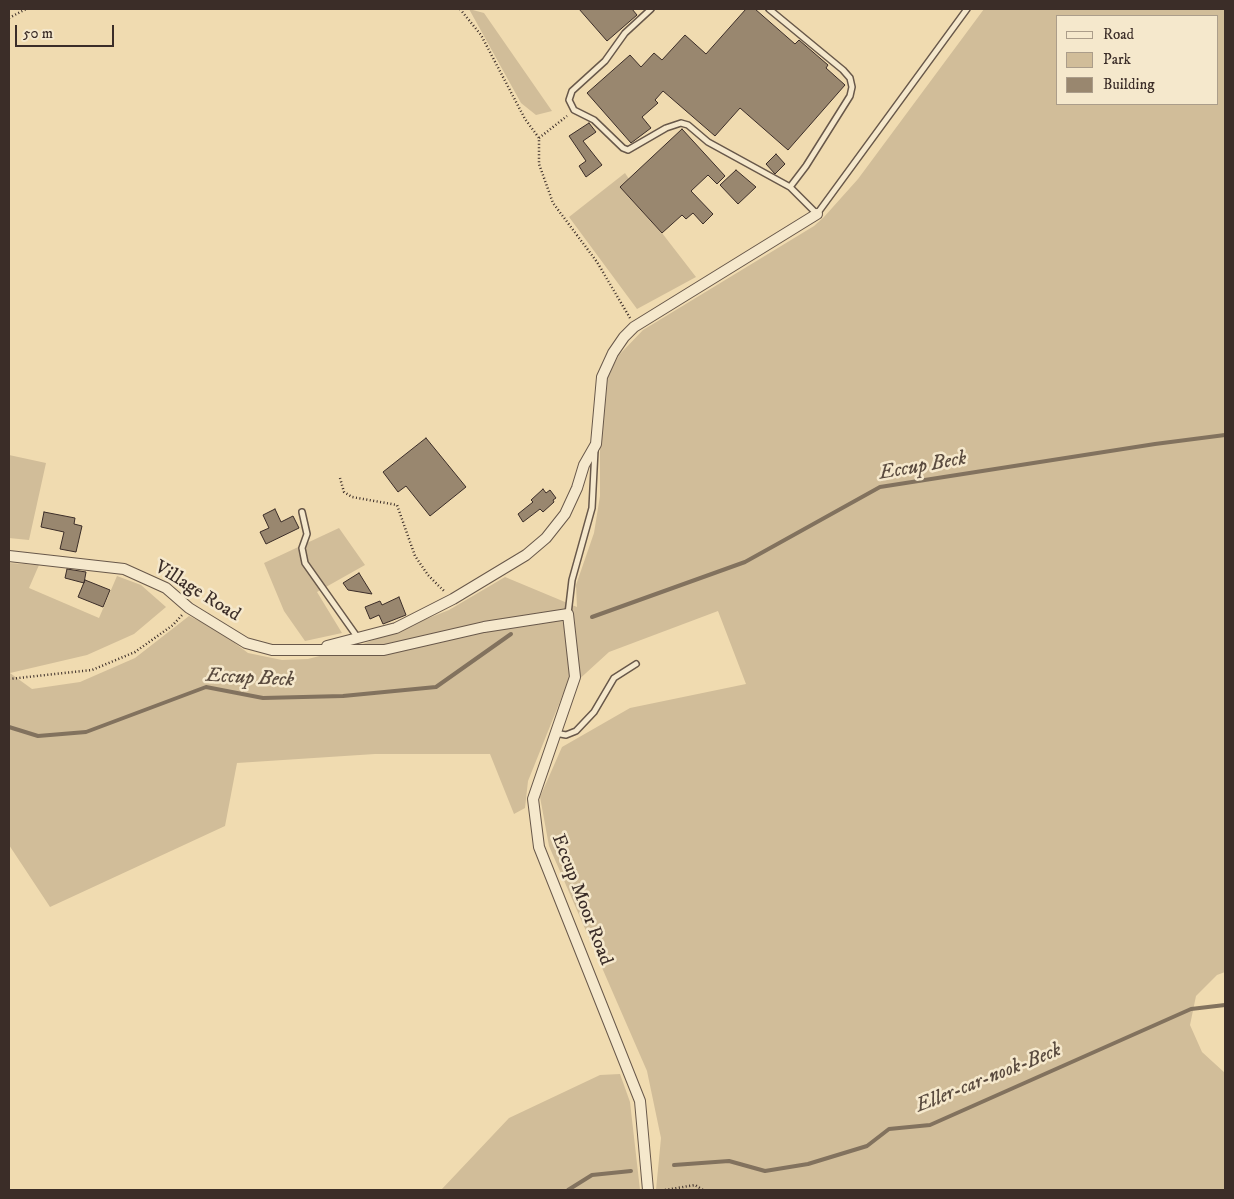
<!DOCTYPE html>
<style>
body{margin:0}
#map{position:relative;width:1234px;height:1199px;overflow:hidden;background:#f0dbb0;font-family:"IM FELL DW Pica",serif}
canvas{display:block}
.frame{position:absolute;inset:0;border:10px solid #3b2d28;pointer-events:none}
.legend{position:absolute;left:1056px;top:15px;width:162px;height:90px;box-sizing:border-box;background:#f5e8cc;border:1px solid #ab9d8a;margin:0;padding:6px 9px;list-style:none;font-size:15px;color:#3b2d28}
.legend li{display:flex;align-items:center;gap:10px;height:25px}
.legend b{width:25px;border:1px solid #ab9d8a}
.scale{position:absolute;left:15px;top:25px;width:99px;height:22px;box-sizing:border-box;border:2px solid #3b2d28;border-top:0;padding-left:6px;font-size:15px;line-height:18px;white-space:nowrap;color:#3b2d28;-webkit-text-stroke:4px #f5e8cc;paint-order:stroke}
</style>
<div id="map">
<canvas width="1234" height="1199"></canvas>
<div class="frame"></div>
<ul class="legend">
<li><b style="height:6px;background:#f5e8cc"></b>Road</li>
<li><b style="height:14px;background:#d1bd99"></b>Park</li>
<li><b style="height:14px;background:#99876f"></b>Building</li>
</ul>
<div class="scale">50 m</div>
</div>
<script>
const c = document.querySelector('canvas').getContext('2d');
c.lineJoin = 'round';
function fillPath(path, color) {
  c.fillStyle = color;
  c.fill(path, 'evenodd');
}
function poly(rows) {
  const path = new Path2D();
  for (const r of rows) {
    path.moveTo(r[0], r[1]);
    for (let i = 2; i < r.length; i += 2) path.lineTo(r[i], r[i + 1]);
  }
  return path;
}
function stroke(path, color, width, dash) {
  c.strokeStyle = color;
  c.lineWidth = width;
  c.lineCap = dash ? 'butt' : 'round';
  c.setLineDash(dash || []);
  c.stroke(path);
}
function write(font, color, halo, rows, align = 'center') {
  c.font = font + ' "IM FELL DW Pica",serif';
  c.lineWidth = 5;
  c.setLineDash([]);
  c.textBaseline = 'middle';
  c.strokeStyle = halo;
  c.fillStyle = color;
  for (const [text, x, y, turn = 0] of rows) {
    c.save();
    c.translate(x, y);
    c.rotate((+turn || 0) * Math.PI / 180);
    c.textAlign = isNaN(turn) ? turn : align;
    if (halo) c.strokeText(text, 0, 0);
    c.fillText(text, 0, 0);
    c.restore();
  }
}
fillPath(poly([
 [469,9,484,13,552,111,536,115,521,103],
 [984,9,1225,9,1225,972,1217,975,1196,996,1190,1025,1202,1052,1225,1073,1225,1190,656,1190,661,1138,647,1071,549,846,540,797,562,747,630,708,746,684,718,611,609,652,563,694,528,781,525,808,514,814,490,754,375,754,237,763,225,826,50,907,9,845,9,563,39,565,29,588,99,618,117,576,141,585,166,607,134,634,87,655,10,673,32,689,80,682,135,658,189,616,216,629,248,653,282,660,308,659,358,646,449,610,505,577,577,607,576,585,594,533,600,496,600,440,607,378,619,355,643,330,814,226,824,217,858,179],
 [1058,16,1218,16,1218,104,1058,104],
 [625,173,629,179,620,187,662,233,696,277,637,309,569,217],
 [9,455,46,463,29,540,9,538],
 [339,528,365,565,317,592,342,633,305,641,284,611,264,563],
 [620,1074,630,1102,640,1190,441,1190,509,1118,600,1075]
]), '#d1bd99');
stroke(poly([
 [592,617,745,562,880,487,1155,444,1225,435],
 [9,727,38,736,86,732,206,687,263,698,343,696,436,687,511,634],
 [674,1165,729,1161,765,1171,808,1164,867,1146,889,1129,930,1125,1191,1009,1225,1005],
 [568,1190,592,1175,631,1171]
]), '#82725e', 4);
const building = poly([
 [579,9,632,9,637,15,607,41,579,9],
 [746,9,755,9,795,44,799,40,828,65,826,68,845,85,788,150,740,108,715,136,663,91,655,100,658,103,642,117,651,128,631,143,587,93,630,55,641,67,654,53,662,60,685,35,706,54,746,9],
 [589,123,596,132,583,141,602,165,586,177,579,166,586,161,569,136,589,123],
 [682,129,725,176,717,184,708,175,691,191,713,214,703,224,693,213,686,219,682,215,662,233,620,187,682,129],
 [776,154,785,164,775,174,766,164,776,154],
 [736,170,756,187,738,204,720,185,736,170],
 [426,438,466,487,430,516,406,486,398,492,383,472,426,438],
 [543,489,546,493,550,490,556,498,553,500,554,502,543,512,540,509,523,522,518,514,533,502,531,500,543,489],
 [275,509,281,522,293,516,299,528,266,544,260,532,269,528,263,515,275,509],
 [44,512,75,518,74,524,82,526,76,552,60,549,64,532,41,527,44,512],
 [67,569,86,572,84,583,65,578,67,569],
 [359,573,372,594,348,590,343,583,359,573],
 [85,580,110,590,103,607,78,597,85,580],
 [399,597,406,615,383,624,379,615,370,619,365,607,380,601,382,605,399,597]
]);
fillPath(building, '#99876f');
stroke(building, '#3b2d28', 1);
const service = poly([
 [651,9,625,33,605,61,572,91,569,100,574,110,594,120,623,148,628,150,666,128,681,123,688,125,708,142,790,187,817,214,967,9],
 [769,9,843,70,850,78,852,87,850,96,806,166,790,187],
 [302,512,307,534,302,548,305,563,358,638],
 [568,614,572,580,592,508,595,450],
 [555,733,566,735,576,731,594,712,614,678,636,664]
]);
const minor = poly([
 [9,556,124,569,166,588,189,608,246,643,272,650,384,650,484,627,568,614,575,677,533,799,539,847,640,1101,648,1190],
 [327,646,396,628,453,599,526,555,546,538,565,514,577,488,584,465,596,444,602,377,613,353,624,337,634,327,817,214]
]);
stroke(service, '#68584a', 8);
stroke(minor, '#68584a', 12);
stroke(poly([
 [460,9,481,35,525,119,539,138,539,164,553,203,597,262,630,318],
 [9,18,26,9],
 [539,138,567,116],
 [340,478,344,492,352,497,397,505,415,556,428,575,444,591],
 [9,679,92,670,135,652,173,625,182,615],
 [665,1190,695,1185,703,1190]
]), '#3b2d28', 2.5, [1, 2.5]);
stroke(service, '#f5e8cc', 5);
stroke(minor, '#f5e8cc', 10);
write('19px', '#3b2d28', '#f5e8cc', [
 ["Village Road",197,592,32],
 ["Eccup Moor Road",581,900,69]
]);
write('italic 20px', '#594a3e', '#f5e8cc', [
 ["Eccup Beck",923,467,-10],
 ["Eccup Beck",250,679,3],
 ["Eller-car-nook-Beck",989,1079,-22]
]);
</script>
